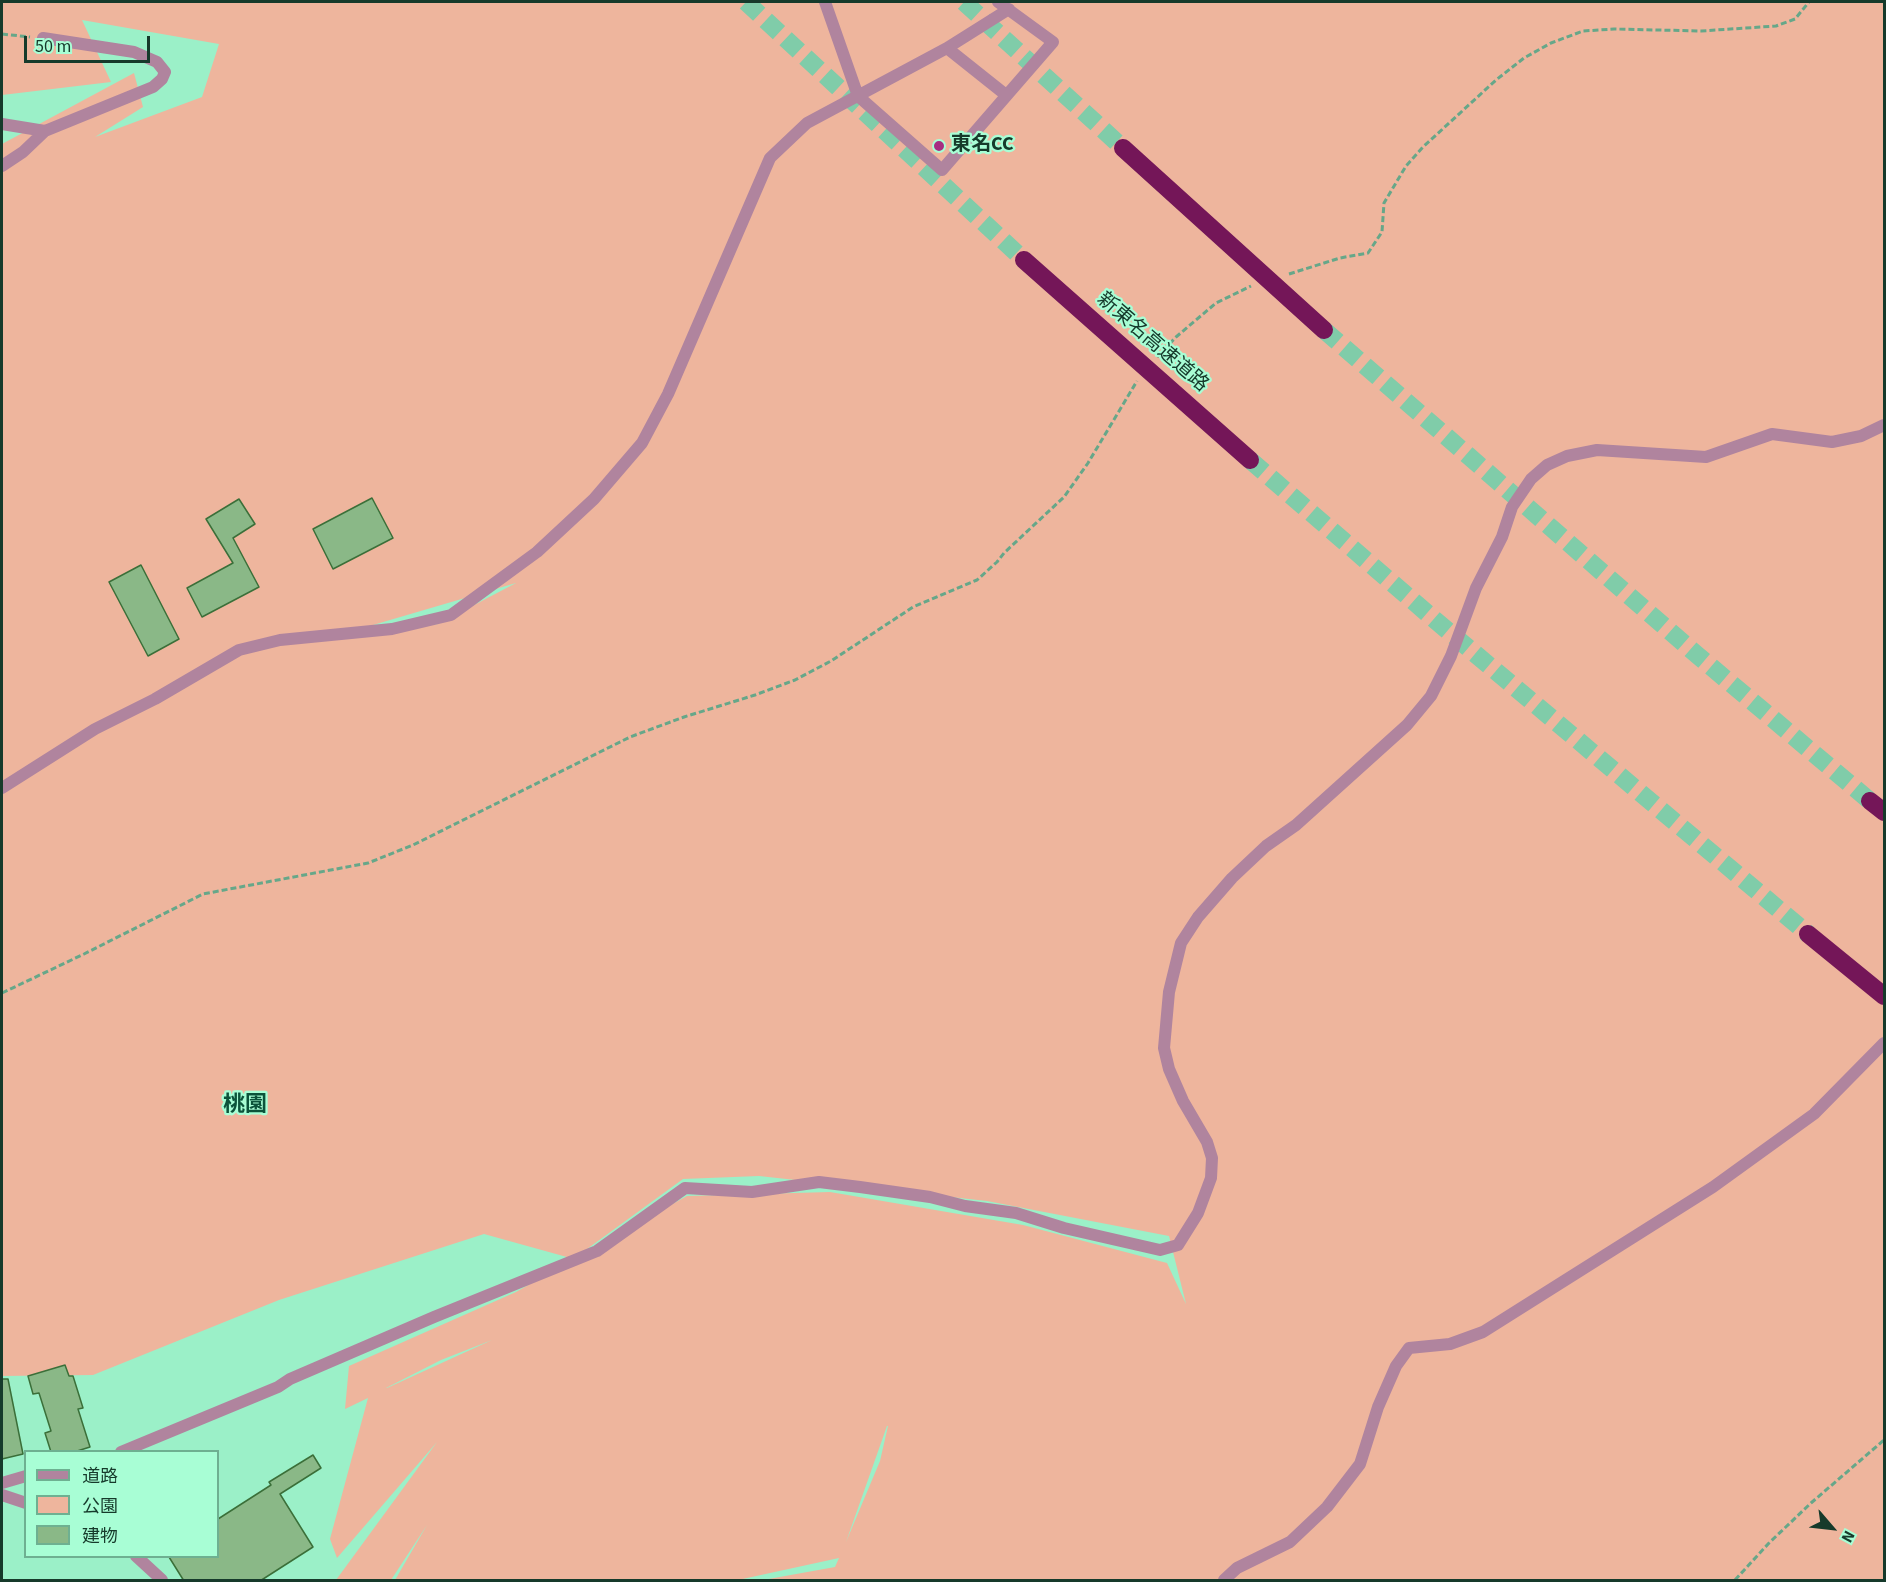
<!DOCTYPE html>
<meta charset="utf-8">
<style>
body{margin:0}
#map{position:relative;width:1886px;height:1582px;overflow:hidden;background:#9bf0c8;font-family:"Source Sans 3","Noto Sans JP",sans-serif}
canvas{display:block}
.frame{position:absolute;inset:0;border:3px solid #163a2b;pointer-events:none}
.legend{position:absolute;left:24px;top:1450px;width:195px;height:108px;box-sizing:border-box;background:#a8fed5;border:2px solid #6eb091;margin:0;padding:8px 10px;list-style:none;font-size:18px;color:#163a2b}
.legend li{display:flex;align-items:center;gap:12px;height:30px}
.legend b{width:30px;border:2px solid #6eb091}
.north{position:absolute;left:1802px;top:1498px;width:60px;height:60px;-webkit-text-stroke:4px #a8fed5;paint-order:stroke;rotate:118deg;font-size:16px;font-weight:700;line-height:24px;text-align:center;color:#163a2b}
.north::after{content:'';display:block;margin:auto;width:21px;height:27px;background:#163a2b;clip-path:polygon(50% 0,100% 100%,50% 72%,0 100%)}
.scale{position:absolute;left:24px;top:36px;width:126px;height:27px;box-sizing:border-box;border:3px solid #163a2b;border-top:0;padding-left:8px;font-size:18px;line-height:21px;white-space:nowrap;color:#163a2b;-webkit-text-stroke:4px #a8fed5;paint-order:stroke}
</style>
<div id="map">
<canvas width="1886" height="1582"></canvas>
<div class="frame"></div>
<ul class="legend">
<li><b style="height:8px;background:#b0849e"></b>道路</li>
<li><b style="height:16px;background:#eeb59d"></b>公園</li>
<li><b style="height:16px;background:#8ab887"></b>建物</li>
</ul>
<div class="north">N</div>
<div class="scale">50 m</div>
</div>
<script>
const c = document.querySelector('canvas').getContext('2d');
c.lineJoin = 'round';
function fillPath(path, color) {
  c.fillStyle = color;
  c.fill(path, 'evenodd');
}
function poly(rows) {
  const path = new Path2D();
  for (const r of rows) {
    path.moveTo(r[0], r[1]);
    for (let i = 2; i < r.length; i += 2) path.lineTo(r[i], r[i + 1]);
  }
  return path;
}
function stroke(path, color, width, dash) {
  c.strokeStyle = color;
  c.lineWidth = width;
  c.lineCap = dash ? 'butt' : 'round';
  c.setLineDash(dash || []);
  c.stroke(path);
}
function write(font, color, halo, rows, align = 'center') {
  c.font = font + ' "Source Sans 3","Noto Sans JP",sans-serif';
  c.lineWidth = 4.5;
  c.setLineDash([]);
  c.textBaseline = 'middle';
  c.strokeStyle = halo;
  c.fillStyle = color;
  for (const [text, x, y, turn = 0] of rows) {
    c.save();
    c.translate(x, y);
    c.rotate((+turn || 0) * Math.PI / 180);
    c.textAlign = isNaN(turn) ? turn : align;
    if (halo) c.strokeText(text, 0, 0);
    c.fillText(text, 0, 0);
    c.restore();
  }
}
fillPath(poly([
 [2,2,1884,2,1884,1580,763,1580,835,1567,839,1558,738,1580,395,1580,427,1525,391,1580,336,1580,437,1442,337,1558,330,1539,368,1398,345,1409,349,1366,516,1292,574,1259,484,1234,279,1300,93,1375,2,1376,2,144,134,73,143,107,95,137,202,97,219,44,82,20,111,82,2,95],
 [516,583,438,624,322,640],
 [759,1176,987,1201,1169,1236,1186,1304,1167,1263,1023,1225,830,1192,687,1196,576,1257,683,1179],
 [492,1340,387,1388,386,1388,441,1360],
 [888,1426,880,1461,846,1542,887,1426]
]), '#eeb59d');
const building = poly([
 [372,498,393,538,333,569,313,529,372,498],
 [239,499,255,524,233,538,259,587,202,617,187,588,233,563,206,519,239,499],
 [141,565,179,639,148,656,109,582,141,565],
 [65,1365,69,1376,73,1376,83,1408,78,1409,90,1447,74,1452,51,1452,45,1433,51,1431,39,1393,33,1394,28,1376,65,1365],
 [2,1379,8,1379,23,1454,2,1459,2,1379],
 [313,1455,321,1468,280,1494,313,1547,260,1581,184,1581,169,1557,218,1557,218,1519,271,1485,269,1482,313,1455]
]);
fillPath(building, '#8ab887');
stroke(building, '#3b6f39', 1.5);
stroke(poly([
 [746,2,1024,260],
 [964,2,1123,148],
 [1324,330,1696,654,1870,801],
 [1250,460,1435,620,1808,934]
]), '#80cca9', 18, [18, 9]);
stroke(poly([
 [2,34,30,37],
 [1289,274,1340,258,1368,253,1382,232,1384,203,1406,166,1423,147,1496,80,1524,58,1551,43,1583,31,1614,29,1701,31,1776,26,1795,19,1809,2],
 [1157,357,1176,337,1216,303,1251,286],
 [2,993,84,954,203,894,368,863,413,845,630,737,684,717,755,695,795,680,831,661,913,607,977,580,997,562,1004,553,1064,497,1088,463,1137,381],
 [1735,1580,1769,1543,1811,1503,1884,1440]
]), '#66a789', 3, [6, 3]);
stroke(poly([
 [825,2,858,96,942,170,1053,42,998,2],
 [947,48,1006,95],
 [2,124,45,131],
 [2,166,23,152,45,131,153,87,162,79,165,72,157,62,134,52,43,38],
 [2,788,95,729,155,699,239,650,280,640,392,629,451,615,537,552,594,499,642,443,668,394,770,158,807,123,947,48,1009,9],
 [121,1452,278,1387,290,1379,434,1317,597,1251,685,1188,752,1192,819,1182,860,1187,930,1197,965,1206,1016,1213,1064,1228,1160,1250,1178,1245,1198,1213,1211,1178,1212,1158,1207,1142,1183,1101,1169,1069,1164,1048,1169,992,1181,943,1198,917,1232,878,1266,846,1296,825,1407,725,1431,696,1451,656,1476,588,1502,537,1512,507,1531,479,1547,465,1567,456,1597,450,1706,457,1772,434,1832,442,1861,436,1884,425],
 [2,1483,26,1476],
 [2,1495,26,1503],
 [136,1556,162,1580],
 [1224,1580,1237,1568,1290,1542,1327,1507,1360,1464,1378,1407,1396,1366,1409,1348,1450,1344,1483,1332,1713,1187,1814,1114,1884,1043]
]), '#b0849e', 12);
stroke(poly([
 [1870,801,1884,812],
 [1808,934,1884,996]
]), '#741658', 18);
stroke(poly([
 [1123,148,1324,330],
 [1024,260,1250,460]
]), '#741658', 18);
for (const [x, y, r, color] of [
 [939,146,6,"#a72d81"]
]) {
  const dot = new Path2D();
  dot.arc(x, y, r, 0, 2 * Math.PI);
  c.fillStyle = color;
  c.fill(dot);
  stroke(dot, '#a8fed5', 2);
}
write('bold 20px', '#163a2b', '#a8fed5', [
 ["東名CC",951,146]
], 'left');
write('20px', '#163a2b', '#a8fed5', [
 ["新東名高速道路",1152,343,41]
]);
write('bold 22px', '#0b533a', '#a8fed5', [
 ["桃園",245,1106]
]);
</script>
